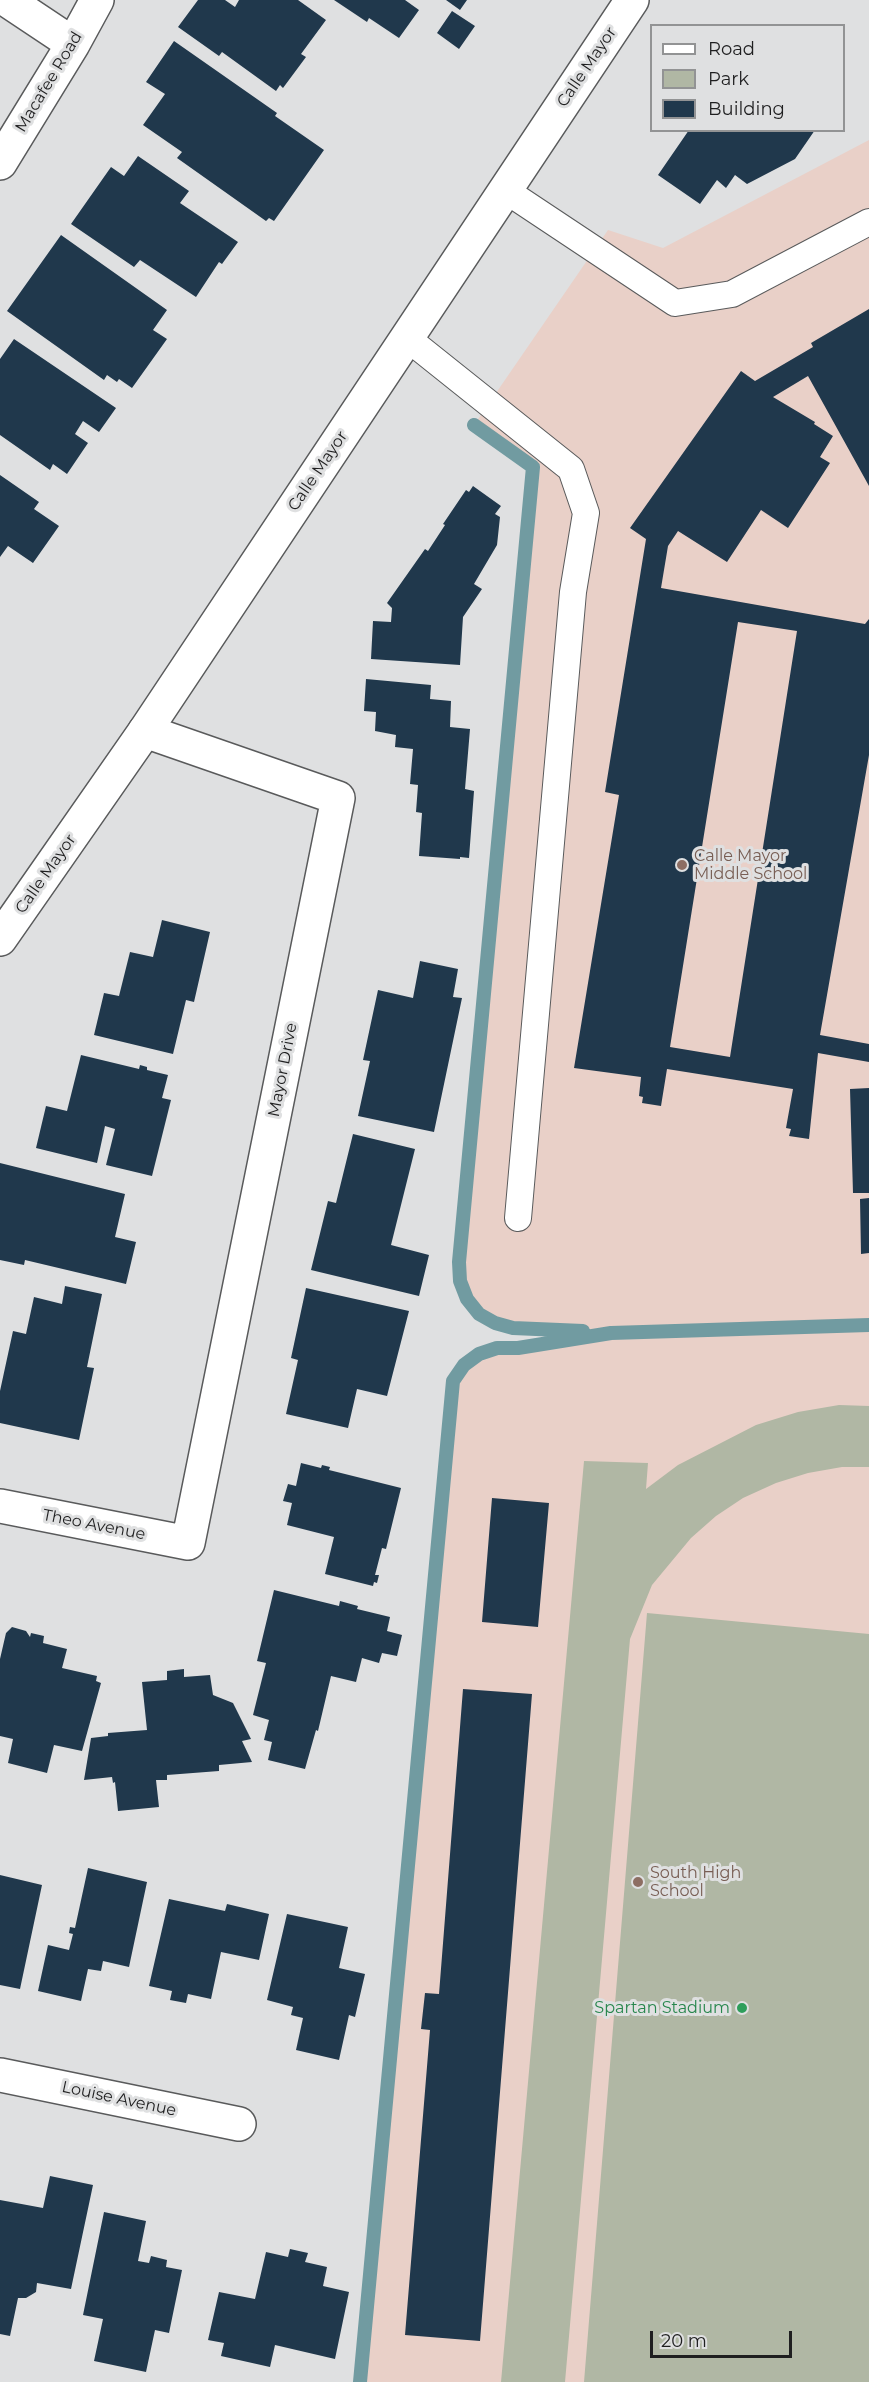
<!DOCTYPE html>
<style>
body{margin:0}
#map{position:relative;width:869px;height:2382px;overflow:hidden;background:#dfe0e1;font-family:Montserrat,sans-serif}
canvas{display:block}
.legend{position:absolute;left:650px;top:24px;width:195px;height:108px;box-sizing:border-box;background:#dfe0e1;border:2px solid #929394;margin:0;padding:8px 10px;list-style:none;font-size:18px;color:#1f1f20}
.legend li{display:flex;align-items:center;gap:12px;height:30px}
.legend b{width:30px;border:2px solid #929394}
.scale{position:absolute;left:650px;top:2331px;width:142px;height:27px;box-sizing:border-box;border:3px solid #1f1f20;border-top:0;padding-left:8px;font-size:18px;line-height:21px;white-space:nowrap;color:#1f1f20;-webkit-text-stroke:4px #dfe0e1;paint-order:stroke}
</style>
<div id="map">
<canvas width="869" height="2382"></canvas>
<ul class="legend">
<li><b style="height:8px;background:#fff"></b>Road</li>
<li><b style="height:16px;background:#b0b7a4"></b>Park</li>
<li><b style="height:16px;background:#20384c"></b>Building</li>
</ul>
<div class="scale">20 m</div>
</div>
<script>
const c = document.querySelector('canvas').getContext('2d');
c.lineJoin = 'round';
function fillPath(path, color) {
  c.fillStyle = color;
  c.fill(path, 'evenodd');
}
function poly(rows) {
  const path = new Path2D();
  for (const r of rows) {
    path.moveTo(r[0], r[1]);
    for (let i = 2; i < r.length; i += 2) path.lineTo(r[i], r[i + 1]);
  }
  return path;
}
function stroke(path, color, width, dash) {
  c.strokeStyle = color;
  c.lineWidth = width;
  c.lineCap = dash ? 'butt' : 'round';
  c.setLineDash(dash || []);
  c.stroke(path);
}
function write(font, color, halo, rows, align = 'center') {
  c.font = font + ' Montserrat,sans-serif';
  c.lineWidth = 6;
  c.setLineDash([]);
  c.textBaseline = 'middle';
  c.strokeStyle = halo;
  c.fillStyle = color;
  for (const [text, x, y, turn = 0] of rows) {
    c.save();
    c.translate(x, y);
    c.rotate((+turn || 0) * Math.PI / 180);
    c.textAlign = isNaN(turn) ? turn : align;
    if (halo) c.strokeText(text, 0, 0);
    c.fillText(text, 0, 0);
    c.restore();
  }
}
fillPath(poly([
 [869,140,869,2382,360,2382,453,1381,464,1365,518,1348,607,1333,513,1328,495,1323,479,1314,467,1299,460,1281,459,1262,533,467,474,425,608,230,663,248]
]), '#e9d0c8');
fillPath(poly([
 [839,1405,869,1406,869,1467,842,1467,808,1473,776,1483,743,1498,716,1516,691,1538,652,1585,630,1639,565,2382,501,2382,584,1461,648,1463,646,1489,678,1465,756,1425,798,1412],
 [647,1613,869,1634,869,2382,584,2382]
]), '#b0b7a4');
stroke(poly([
 [474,425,533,467,459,1262,460,1281,467,1299,479,1314,495,1323,513,1328,583,1331],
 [360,2382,453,1381,464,1365,479,1354,497,1348,518,1348,611,1333,869,1325]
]), '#719ba1', 14);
fillPath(poly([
 [198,0,225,0,235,7,239,0,298,0,326,20,301,54,306,57,283,88,280,85,276,91,222,52,219,56,178,27],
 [334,0,405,0,419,10,399,38,369,18,367,22],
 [446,0,467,0,460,10],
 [452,11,475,26,459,49,437,33],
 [174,41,277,113,275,116,324,150,274,221,269,218,266,221,177,158,182,152,143,125,165,94,146,82],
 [689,130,815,130,795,159,747,184,735,175,726,188,717,180,700,204,658,175],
 [138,156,189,191,180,203,238,242,222,264,219,262,196,297,140,260,134,267,71,224,111,167,124,176],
 [61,235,167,310,153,330,167,339,132,388,119,379,117,382,107,375,104,380,7,311],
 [869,309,869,486,808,376,773,397,815,422,814,424,833,436,820,457,830,463,788,528,761,510,727,562,678,531,668,546,661,588,865,624,869,619,869,755,820,1035,869,1044,869,1062,818,1053,809,1139,789,1136,791,1129,786,1128,793,1089,667,1069,661,1106,642,1103,643,1097,639,1096,641,1077,574,1068,619,795,605,792,646,539,630,528,741,371,755,381,813,347,811,343],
 [738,622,797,631,730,1057,670,1047],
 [14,339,116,408,99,432,83,421,75,434,88,443,67,474,53,464,50,470,0,435,0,359],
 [0,475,39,502,34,509,59,526,33,563,8,546,0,557],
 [473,486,501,506,495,514,500,517,497,545,474,584,482,589,463,617,460,665,371,659,373,621,391,622,392,608,387,603,425,549,428,551,445,525,443,524,466,490,469,492],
 [366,679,431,685,430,699,451,701,450,727,470,729,465,789,474,791,469,858,460,857,460,859,419,856,422,813,416,812,418,785,410,784,413,749,395,747,396,735,375,731,376,712,364,711],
 [162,920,210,932,194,1002,186,1000,173,1054,94,1035,104,993,119,996,130,952,153,957],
 [420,961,458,969,453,997,462,998,434,1132,358,1116,370,1061,363,1060,378,990,413,998],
 [81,1055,139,1069,140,1065,147,1067,147,1070,168,1075,162,1098,171,1100,152,1176,106,1165,115,1129,105,1126,97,1163,36,1148,46,1106,67,1111],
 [869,1088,869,1193,853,1193,850,1089],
 [353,1134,415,1149,391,1245,429,1255,419,1296,311,1270,328,1201,336,1203],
 [0,1163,125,1194,115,1237,136,1242,126,1284,25,1260,24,1265,0,1260],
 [869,1198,869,1253,861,1254,860,1199],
 [65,1286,102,1294,87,1367,94,1368,79,1440,0,1423,0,1391,13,1331,26,1334,34,1297,62,1304],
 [306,1288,409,1311,387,1396,357,1389,348,1428,286,1414,298,1360,291,1358],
 [301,1463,321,1468,322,1465,330,1467,329,1470,401,1488,386,1549,382,1548,375,1575,379,1575,377,1583,374,1582,373,1586,325,1574,334,1537,287,1525,292,1503,283,1501,288,1484,296,1486],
 [492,1498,549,1503,538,1627,482,1622],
 [274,1590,339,1606,340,1601,358,1606,357,1609,390,1617,387,1631,402,1635,397,1656,382,1653,379,1663,362,1658,356,1682,331,1676,318,1731,316,1730,305,1769,268,1760,272,1742,264,1740,269,1720,253,1715,266,1663,257,1661],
 [12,1627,26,1631,30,1637,31,1633,44,1636,43,1643,67,1649,62,1668,97,1676,96,1681,101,1683,82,1751,54,1745,47,1773,8,1763,13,1739,0,1736,0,1659,6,1633],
 [184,1669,184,1677,210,1675,213,1695,233,1703,251,1739,242,1741,252,1762,219,1765,219,1771,167,1775,167,1780,156,1780,159,1807,118,1811,115,1782,113,1783,112,1777,84,1780,91,1738,108,1736,108,1733,147,1730,142,1682,167,1680,167,1671],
 [463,1689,532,1694,480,2341,405,2335,430,2030,421,2029,425,1993,439,1994],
 [88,1868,147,1882,129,1967,103,1961,101,1971,88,1969,81,2001,38,1991,48,1945,69,1950,73,1934,69,1933,70,1927,75,1928],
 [0,1875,42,1885,20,1989,0,1985],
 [169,1899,225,1911,227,1904,269,1914,259,1960,221,1952,211,1999,188,1994,186,2003,170,2000,172,1991,149,1986],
 [287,1914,348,1927,339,1968,365,1974,355,2017,349,2015,339,2060,296,2050,303,2018,291,2015,293,2007,267,2000],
 [50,2176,93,2185,71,2289,37,2283,36,2292,26,2298,18,2298,10,2336,0,2334,0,2200,43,2208],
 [104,2212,146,2221,138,2261,149,2263,151,2256,167,2260,166,2267,182,2270,169,2333,155,2330,146,2372,94,2361,103,2319,83,2315],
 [290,2249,308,2253,305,2262,327,2267,323,2286,349,2292,335,2359,275,2345,270,2367,221,2356,224,2343,208,2340,219,2292,255,2299,266,2252,288,2257]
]), '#20384c');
const lane = poly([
 [505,190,675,303,732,294,869,222],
 [407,338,571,469,586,513,573,592,518,1218]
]);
const street = poly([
 [7,0,73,44],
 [0,163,73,44,97,0],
 [0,1506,188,1543,338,798,145,731],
 [0,2075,239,2124]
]);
const secondary = poly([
 [0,939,145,731,632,0]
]);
stroke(lane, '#595a5b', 28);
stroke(street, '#595a5b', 36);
stroke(secondary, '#595a5b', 36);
stroke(lane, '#fff', 26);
stroke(street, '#fff', 33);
stroke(secondary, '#fff', 33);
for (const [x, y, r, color] of [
 [682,865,6,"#8d6e63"],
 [638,1882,6,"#8d6e63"],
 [742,2008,6,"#2e9e5b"]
]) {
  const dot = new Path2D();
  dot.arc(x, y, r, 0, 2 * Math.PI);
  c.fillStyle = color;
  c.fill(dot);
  stroke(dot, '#dfe0e1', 2);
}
write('16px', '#1f1f20', '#dfe0e1', [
 ["Calle Mayor",587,67,-56],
 ["Macafee Road",49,82,-59],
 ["Calle Mayor",318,471,-56],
 ["Calle Mayor",46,874,-55],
 ["Mayor Drive",283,1070,-79],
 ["Theo Avenue",94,1525,11],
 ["Louise Avenue",119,2099,12]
]);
write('16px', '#785e54', '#dfe0e1', [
 ["Calle Mayor",694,856],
 ["Middle School",694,874],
 ["South High",650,1873],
 ["School",650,1891]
], 'left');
write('16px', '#27864d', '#dfe0e1', [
 ["Spartan Stadium",730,2008]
], 'right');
</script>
